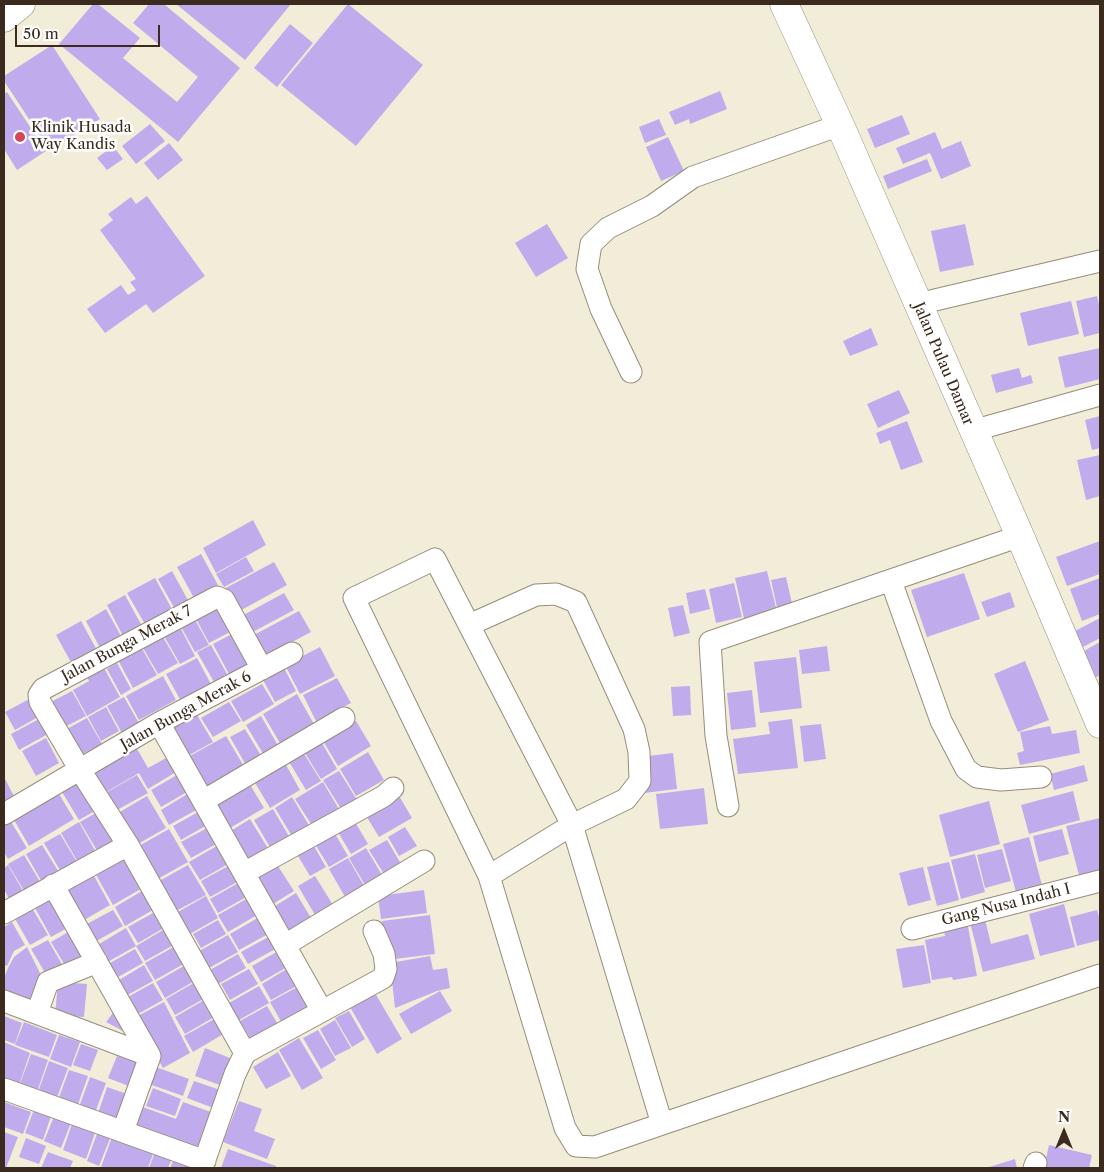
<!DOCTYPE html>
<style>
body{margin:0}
#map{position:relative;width:1104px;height:1172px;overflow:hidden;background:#f2edd8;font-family:"Libre Caslon Text",serif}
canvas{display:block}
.frame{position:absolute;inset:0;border:5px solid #3b2a1e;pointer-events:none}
.north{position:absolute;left:1039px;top:1107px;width:50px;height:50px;-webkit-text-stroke:4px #fff;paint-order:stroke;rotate:0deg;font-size:14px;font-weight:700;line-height:20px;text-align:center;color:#3b2a1e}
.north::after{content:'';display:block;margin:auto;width:18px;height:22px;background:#3b2a1e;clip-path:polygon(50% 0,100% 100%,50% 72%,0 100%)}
.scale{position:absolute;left:15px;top:25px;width:145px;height:22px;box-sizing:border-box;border:2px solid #3b2a1e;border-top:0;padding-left:6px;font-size:15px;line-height:18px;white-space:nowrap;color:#3b2a1e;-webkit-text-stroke:4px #fff;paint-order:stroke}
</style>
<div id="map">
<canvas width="1104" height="1172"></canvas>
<div class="frame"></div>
<div class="north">N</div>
<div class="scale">50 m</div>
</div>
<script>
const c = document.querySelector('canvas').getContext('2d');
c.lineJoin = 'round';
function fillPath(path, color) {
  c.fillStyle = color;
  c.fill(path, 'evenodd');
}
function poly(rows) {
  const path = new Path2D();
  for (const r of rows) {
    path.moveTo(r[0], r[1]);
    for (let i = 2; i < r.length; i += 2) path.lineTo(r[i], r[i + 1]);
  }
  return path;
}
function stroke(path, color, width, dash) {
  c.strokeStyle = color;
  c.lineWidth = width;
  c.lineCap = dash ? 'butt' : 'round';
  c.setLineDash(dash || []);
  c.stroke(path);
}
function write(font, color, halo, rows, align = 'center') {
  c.font = font + ' "Libre Caslon Text",serif';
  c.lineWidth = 5;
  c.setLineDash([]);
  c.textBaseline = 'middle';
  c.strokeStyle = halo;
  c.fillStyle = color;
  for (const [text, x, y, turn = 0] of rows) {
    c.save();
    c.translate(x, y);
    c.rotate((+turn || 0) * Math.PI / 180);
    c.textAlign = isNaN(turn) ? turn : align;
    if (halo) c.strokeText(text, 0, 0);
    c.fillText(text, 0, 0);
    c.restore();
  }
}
fillPath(poly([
 [93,4,98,4,140,38,123,58,177,102,198,77,133,23,149,4,164,4,240,68,178,142,59,44],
 [176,4,291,4,245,60],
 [348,4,423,65,356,146,281,85],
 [290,24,313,43,277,87,254,68],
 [52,45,100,119,50,151,4,81,4,76],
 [720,91,727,109,690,124,689,119,675,125,669,112],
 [7,92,46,151,17,170,4,149,4,94],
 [902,115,910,134,875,148,867,129],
 [659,119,666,135,645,143,639,127],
 [150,124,165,141,136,164,122,146],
 [935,132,942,149,961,141,971,166,941,179,930,153,903,164,896,148],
 [668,137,684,171,661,181,646,147],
 [169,143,183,160,158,180,144,163],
 [113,146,123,159,107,170,97,158],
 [927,159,932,171,888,189,883,176],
 [147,196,205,276,153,313,146,304,105,333,87,309,121,285,128,295,136,290,130,282,136,279,100,230,113,220,108,214,131,197,136,204],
 [547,224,568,258,536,277,515,243],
 [965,224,974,265,940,272,931,231],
 [1097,296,1100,309,1100,333,1084,337,1076,301],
 [1071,301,1079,334,1028,346,1020,313],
 [871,328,878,345,850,356,843,341],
 [1100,348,1100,379,1065,388,1058,357],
 [1019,368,1022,378,1031,375,1033,383,996,393,991,375],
 [899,390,910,413,878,428,867,404],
 [1100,416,1100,448,1092,450,1085,420],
 [907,421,923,462,901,470,890,440,880,444,876,433],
 [1100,455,1100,496,1086,500,1077,460],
 [253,520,266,545,216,573,203,548],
 [1100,541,1100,574,1067,586,1056,557],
 [201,554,218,585,194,598,177,567],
 [246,557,254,571,224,587,216,574],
 [274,562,287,585,236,613,224,589],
 [172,571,190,604,176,611,158,579],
 [767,571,778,616,745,623,735,578],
 [964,573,980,619,927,637,911,590],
 [786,577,793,608,778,612,771,580],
 [155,578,173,611,146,626,127,593],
 [1100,578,1100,614,1082,621,1070,589],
 [734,583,742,617,716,623,709,589],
 [705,589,710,609,690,614,686,593],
 [1010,592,1015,607,987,617,981,602],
 [284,593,294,610,249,634,240,617],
 [125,595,142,626,123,636,107,605],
 [217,605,232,631,209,643,195,617],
 [683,605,690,633,674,637,668,608],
 [106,609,121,636,100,648,86,621],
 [299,611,311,632,262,658,250,637],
 [194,618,209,645,195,652,180,625],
 [1100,618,1100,638,1083,647,1075,631],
 [81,621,98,652,73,666,56,635],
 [180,627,195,656,180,664,164,636],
 [232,634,249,665,230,676,213,644],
 [163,637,178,663,158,674,143,648],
 [1100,642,1100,675,1095,678,1082,652],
 [140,645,157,675,133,688,117,658],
 [211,645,227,674,214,682,197,652],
 [827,646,830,671,802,674,799,650],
 [320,647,335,676,300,694,285,665],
 [796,657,802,708,760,713,754,662],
 [197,658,212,686,182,703,166,674],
 [1025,661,1049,720,1018,732,994,674],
 [117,663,131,689,121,695,107,669],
 [283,666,296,691,275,702,262,678],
 [104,668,120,697,87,716,73,690,89,681,87,677],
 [163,676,176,700,139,720,126,696],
 [337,678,351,703,316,721,303,695],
 [262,684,274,704,243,722,231,701],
 [690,686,691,715,673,716,671,687],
 [752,690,756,727,731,730,727,693],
 [72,691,86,716,61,729,47,704],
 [297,694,315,726,281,745,263,714],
 [124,697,140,725,123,735,107,706],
 [31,698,40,716,15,730,5,712],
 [229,702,241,721,213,737,201,718],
 [106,707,119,731,101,741,88,717],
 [197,715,213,742,184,758,168,731],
 [261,716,280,749,265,757,246,725],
 [87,718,102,744,77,757,63,731],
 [39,719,48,734,19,750,11,734],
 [792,719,798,768,738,774,733,739,770,734,768,722],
 [356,721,371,746,338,766,323,741],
 [821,724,826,759,804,762,800,726],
 [1050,726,1052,734,1076,730,1080,753,1020,765,1017,753,1024,751,1020,732],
 [245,729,263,759,247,767,230,737],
 [226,736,245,768,207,789,188,757],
 [46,738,59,763,36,776,22,751],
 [322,743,337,769,321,779,305,753],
 [136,747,148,768,168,757,176,772,148,789,139,773,106,792,94,771],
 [303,752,321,781,306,790,288,760],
 [368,752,384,780,356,796,340,769],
 [673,753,677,789,644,793,640,757],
 [285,763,300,790,270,808,254,781],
 [1084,765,1088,781,1054,790,1050,774],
 [339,771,359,803,343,812,323,780],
 [137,775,148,793,117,810,107,792],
 [177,775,187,792,161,807,151,790],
 [4,777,15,798,4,804],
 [83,780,100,808,79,820,62,792],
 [323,782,340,811,313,827,295,799],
 [249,783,264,808,225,831,210,806],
 [704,788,708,824,660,829,656,794],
 [1073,791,1080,820,1029,834,1021,805],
 [189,793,198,809,169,825,161,810],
 [59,794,74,819,29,846,14,820],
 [398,794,412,818,379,837,365,814],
 [147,796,166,828,136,845,118,813],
 [292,797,310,827,293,838,275,808],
 [989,801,1000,844,950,857,939,815],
 [273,809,290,838,271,849,254,820],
 [101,810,120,841,99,854,80,822],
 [200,811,207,825,181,840,173,826],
 [1100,818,1100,873,1080,879,1066,826],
 [250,819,269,850,247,862,229,832],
 [10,820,27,848,8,859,4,852,4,824],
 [79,822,97,854,79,864,61,833],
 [355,822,368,844,351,854,338,832],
 [209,827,218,843,191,858,181,842],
 [405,827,417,846,399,856,388,837],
 [169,829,188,862,156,880,137,847],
 [1062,829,1069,854,1039,862,1033,836],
 [334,832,348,856,329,867,315,844],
 [60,834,77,862,61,872,44,843],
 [1029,837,1042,885,1016,892,1003,844],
 [387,840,404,869,387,879,369,850],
 [311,841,326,867,310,876,295,851],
 [220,844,230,863,200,880,189,862],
 [42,845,60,874,43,884,26,854],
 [366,848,385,880,368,890,349,858],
 [1002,849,1011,881,985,888,977,855],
 [128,854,146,886,113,905,95,873],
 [975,854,985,892,961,899,951,860],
 [24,855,42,885,26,894,8,864],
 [348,858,367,891,348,902,329,869],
 [949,862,959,900,937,906,927,867],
 [276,863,294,891,273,904,255,875],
 [8,865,23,891,9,899,4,889,4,868],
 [188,865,206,895,176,911,159,881],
 [230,865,239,881,210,897,201,881],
 [923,867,931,900,908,906,899,873],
 [93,874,110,905,79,923,61,892],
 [315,876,333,905,315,915,298,886],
 [240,882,248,896,218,913,210,899],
 [147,888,158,907,125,926,115,907],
 [424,890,427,913,381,919,378,896],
 [296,893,314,923,288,939,270,909],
 [206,896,218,918,188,935,176,913],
 [52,898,69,927,51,937,35,908],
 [248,898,257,915,228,932,218,915],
 [1064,904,1075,947,1040,956,1029,914],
 [32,908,48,935,30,945,14,917],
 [160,909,169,925,138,943,128,927],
 [113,910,123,926,93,943,83,926],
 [1097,910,1100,920,1100,940,1077,946,1070,917],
 [430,915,435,954,387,960,382,921],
 [984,915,991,944,1028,934,1035,959,983,972,969,919],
 [261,916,270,933,239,950,230,934],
 [218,920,226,934,201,948,193,934],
 [967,921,977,976,953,980,952,977,932,980,925,940,945,936,943,926],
 [12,922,25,945,14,951,7,966,4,965,4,927],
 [168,927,177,943,145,961,136,946],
 [126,928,136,946,104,964,94,947],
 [70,931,85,957,66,967,51,942],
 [228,935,238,952,209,968,199,951],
 [272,935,279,947,248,964,241,952],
 [48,940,63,966,47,976,31,949],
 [179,944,189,961,155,980,145,963],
 [924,945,931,983,903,988,896,949],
 [27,947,42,977,29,1005,4,993,4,978,8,968,14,957],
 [135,949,143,963,111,981,103,967],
 [280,950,289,966,261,982,252,966],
 [238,954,246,968,218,984,210,970],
 [430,956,433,970,447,968,450,988,437,991,395,1008,390,963],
 [189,963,198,979,165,998,156,982],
 [144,965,153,981,122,998,114,983],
 [290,967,300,984,271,1000,262,984],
 [249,969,258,984,230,1000,221,984],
 [197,981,207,997,175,1015,166,999],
 [58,982,87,984,84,1017,55,1015],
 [153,983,163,1000,136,1015,126,998],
 [259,986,269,1003,239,1020,229,1003],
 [299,986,313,1008,283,1025,270,1002],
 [440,991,452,1011,411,1034,399,1014],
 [375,993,402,1039,377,1054,350,1007],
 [206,999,216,1016,185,1034,175,1017],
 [164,1002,190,1053,163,1068,134,1018],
 [267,1006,279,1026,252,1041,240,1021],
 [116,1009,127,1026,123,1031,106,1022],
 [349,1011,365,1039,352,1047,335,1018],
 [4,1016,22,1023,15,1044,4,1040],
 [216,1018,225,1033,193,1052,184,1036],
 [335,1020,351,1048,335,1056,320,1029],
 [24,1022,57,1035,49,1057,15,1045],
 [318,1030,336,1060,321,1069,303,1038],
 [59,1035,80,1042,71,1067,50,1059],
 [299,1038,323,1078,302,1090,279,1050],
 [4,1042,30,1053,18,1088,4,1083],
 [81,1044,98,1050,90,1071,73,1065],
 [205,1048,230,1058,220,1085,195,1076],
 [278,1052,291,1076,266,1089,253,1067],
 [31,1054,48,1060,36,1095,18,1089],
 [117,1056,143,1065,134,1088,108,1078],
 [49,1061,68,1068,55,1103,37,1095],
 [153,1066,189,1079,183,1096,146,1083],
 [69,1070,88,1076,76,1110,57,1103],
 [90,1077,106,1083,95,1113,79,1107],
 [194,1081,223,1091,216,1109,187,1098],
 [107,1087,130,1095,119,1124,97,1116],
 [153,1088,181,1099,175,1116,146,1106],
 [239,1101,262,1109,254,1131,275,1139,267,1159,223,1142],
 [4,1102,31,1112,23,1134,4,1127],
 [183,1102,211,1112,196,1152,131,1130,140,1106,176,1119],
 [35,1107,52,1113,43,1140,25,1133],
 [55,1114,72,1120,61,1148,44,1141],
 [73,1121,96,1130,86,1159,63,1150],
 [98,1131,111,1136,99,1166,87,1161],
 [4,1132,18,1137,6,1168,4,1168],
 [112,1137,154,1151,148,1168,101,1167],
 [26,1138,46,1146,39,1164,19,1157],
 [1049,1145,1092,1155,1089,1168,1044,1168],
 [228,1149,276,1166,275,1168,221,1168],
 [48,1152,73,1161,70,1168,41,1168],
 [155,1152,172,1158,168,1168,149,1168],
 [174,1159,193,1166,192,1168,170,1168],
 [1015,1159,1017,1168,986,1168]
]), '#c0aced');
const street = poly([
 [918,304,1100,261],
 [631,372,601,309,587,269,591,244,608,228,652,206,693,177,840,125],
 [972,431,1100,395],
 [435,559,572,825,662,1124,595,1147,576,1146,565,1128,489,876,354,598,435,559],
 [891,581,941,721,966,769,977,777,1001,780,1041,777],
 [469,625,536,595,556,594,576,602,634,729,639,752,640,781,626,799,572,825,489,876],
 [159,723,322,1011],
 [203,801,344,718],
 [728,806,716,736,710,642,1020,536],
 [4,814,159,723,292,653],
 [244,873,384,796,393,788],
 [53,885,150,1056,123,1131],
 [4,913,128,845],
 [912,929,1100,881],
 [285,945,424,861],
 [4,1001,150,1056],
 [37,1013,48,982,97,962],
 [245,1053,128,845,80,770,40,702,39,695,43,689,217,597,224,600,262,669],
 [4,1089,205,1161],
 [662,1124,1100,975],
 [202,1168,235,1074,245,1053,383,978,386,969,384,954,374,931],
 [1034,1168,1036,1163]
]);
const secondary = poly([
 [784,4,840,125,1020,536,1100,724],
 [4,18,21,4]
]);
stroke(street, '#968c7b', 23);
stroke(secondary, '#968c7b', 29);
stroke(street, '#fff', 21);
stroke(secondary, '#fff', 28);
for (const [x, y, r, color] of [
 [20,137,6,"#d1495b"]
]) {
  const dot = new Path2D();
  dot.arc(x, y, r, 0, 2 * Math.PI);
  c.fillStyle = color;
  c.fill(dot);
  stroke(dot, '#fff', 2);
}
write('15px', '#3b2a1e', '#fff', [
 ["Klinik Husada",31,128],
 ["Way Kandis",31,145]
], 'left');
write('15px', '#3b2a1e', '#fff', [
 ["Jalan Pulau Damar",943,364,67],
 ["Jalan Bunga Merak 7",127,644,-28],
 ["Jalan Bunga Merak 6",186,711,-29],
 ["Gang Nusa Indah I",1006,905,-14]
]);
</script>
